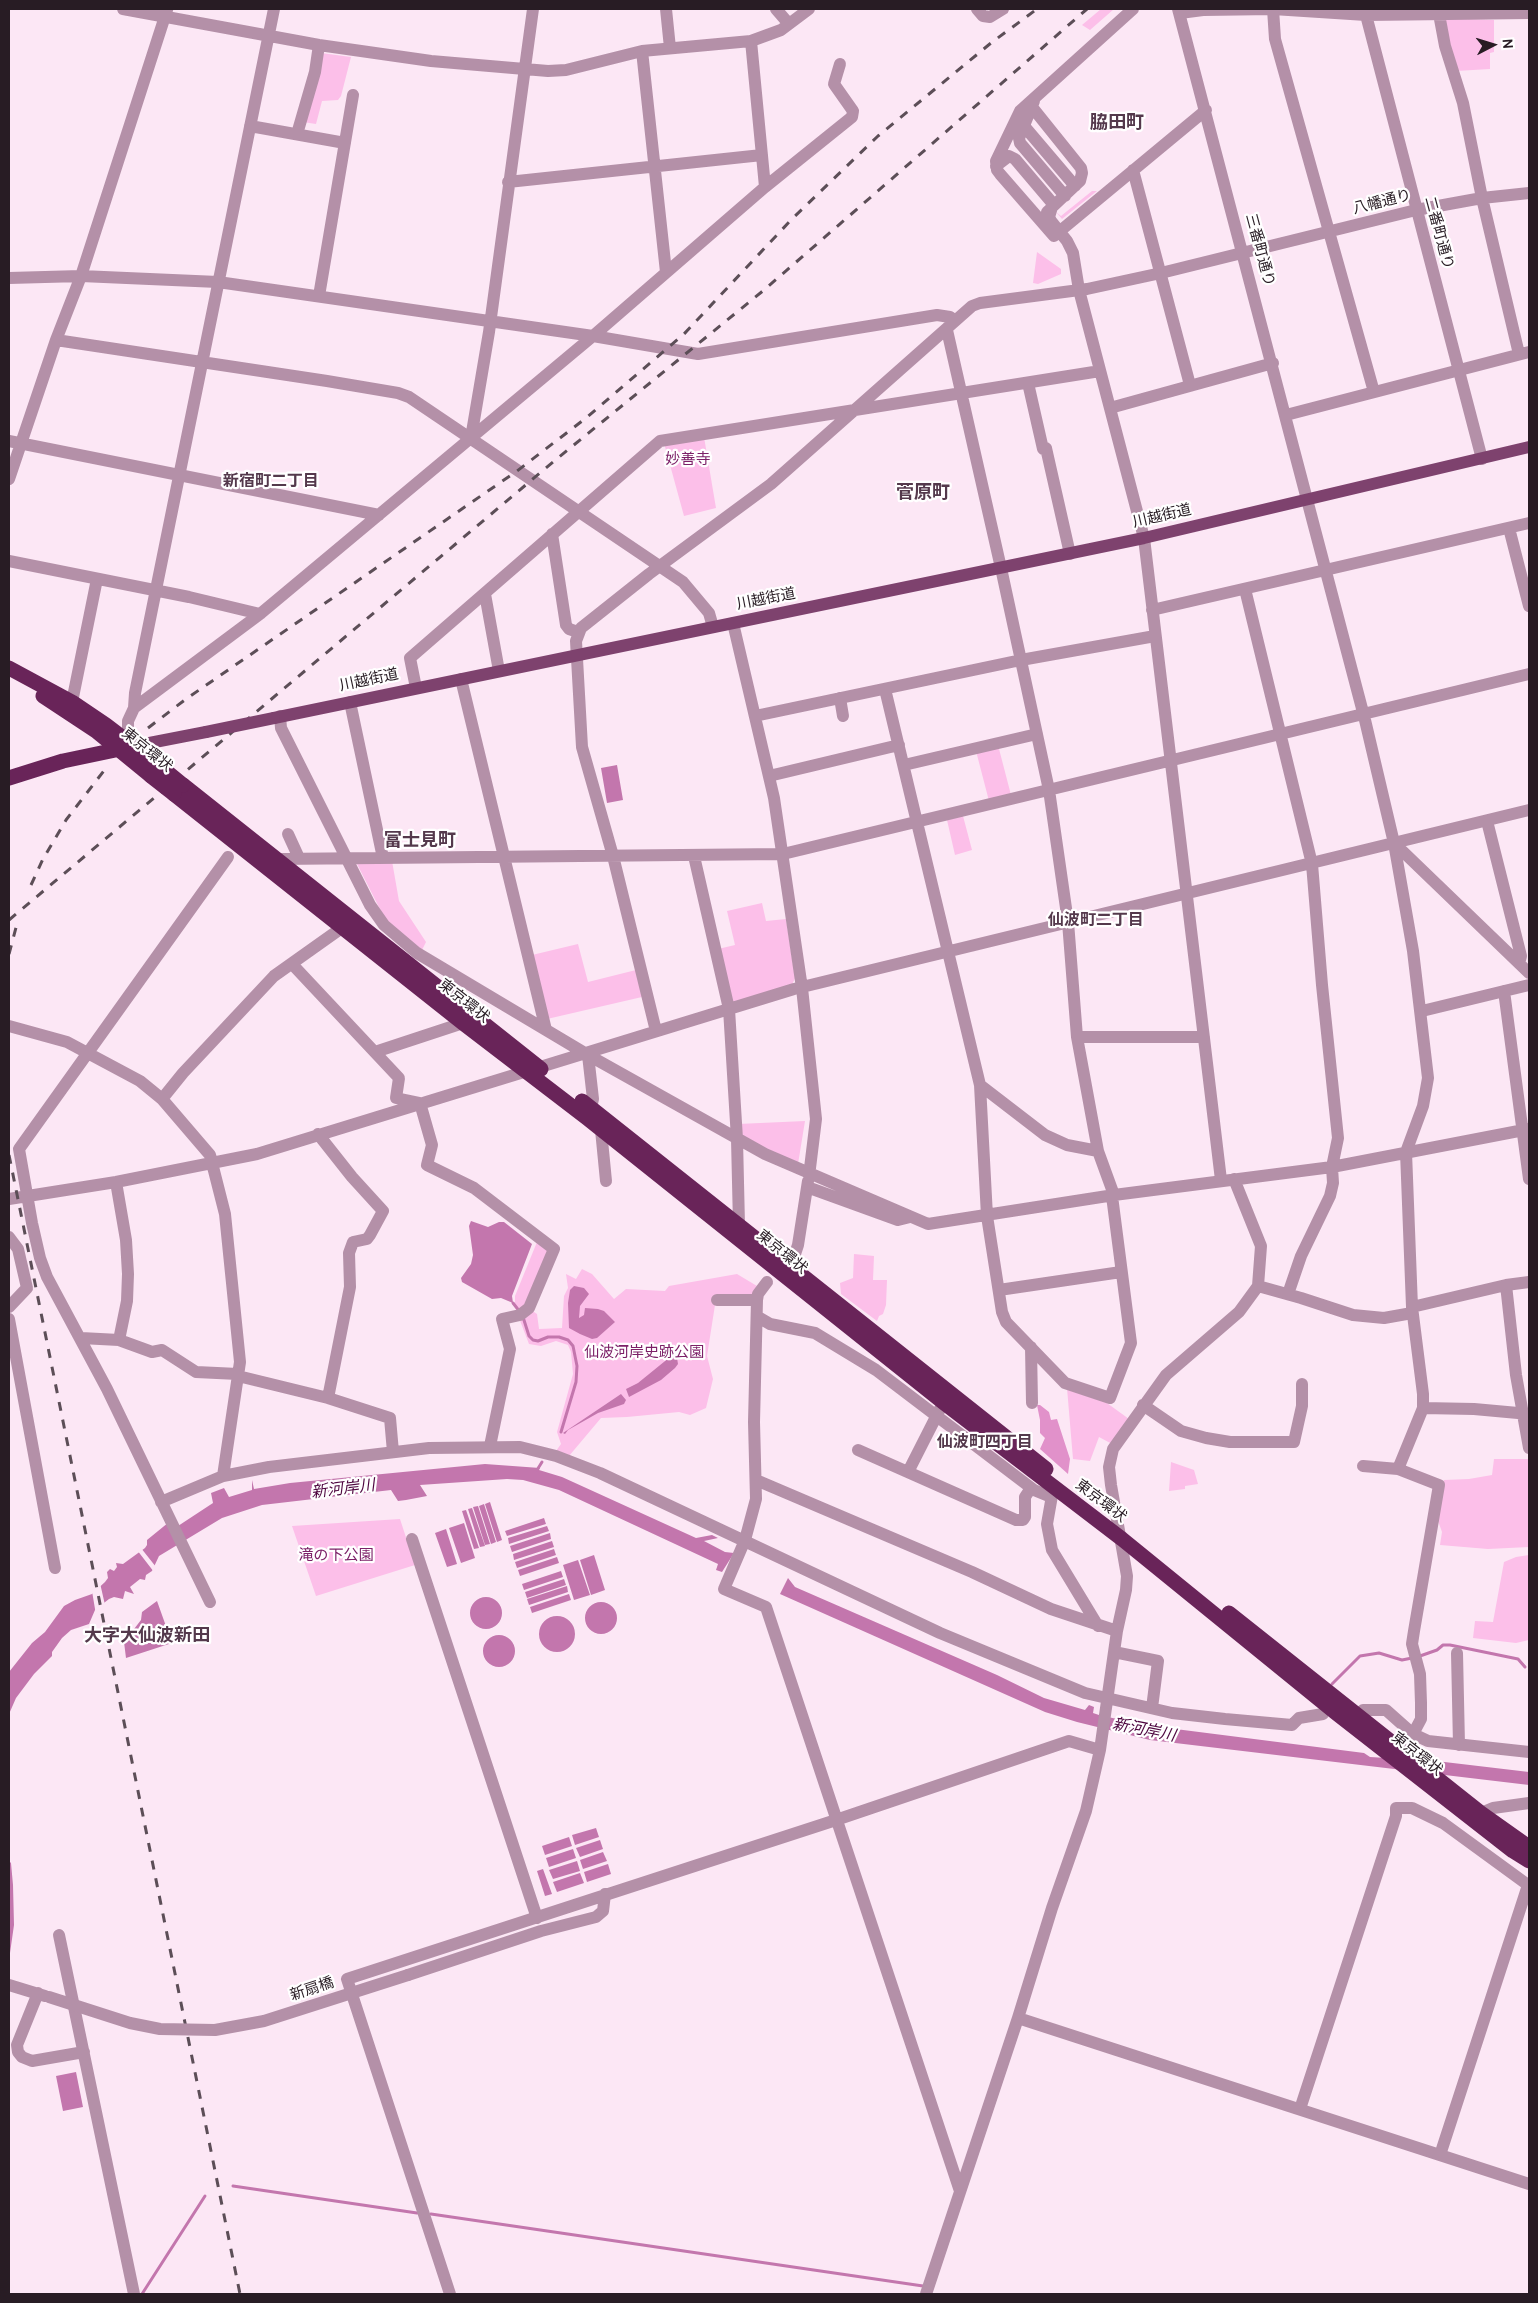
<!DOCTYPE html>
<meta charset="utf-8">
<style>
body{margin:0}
#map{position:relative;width:1538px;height:2303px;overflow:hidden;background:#fce7f5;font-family:Cabin,sans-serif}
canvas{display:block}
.frame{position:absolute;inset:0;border:10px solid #281c24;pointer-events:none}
.north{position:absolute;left:1468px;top:20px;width:50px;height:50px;-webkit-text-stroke:4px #fff;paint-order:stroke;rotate:85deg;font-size:14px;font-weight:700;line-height:20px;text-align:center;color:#281c24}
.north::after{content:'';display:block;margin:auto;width:18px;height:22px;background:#281c24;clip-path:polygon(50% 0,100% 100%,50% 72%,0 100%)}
</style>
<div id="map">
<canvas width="1538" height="2303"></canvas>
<div class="frame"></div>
<div class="north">N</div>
</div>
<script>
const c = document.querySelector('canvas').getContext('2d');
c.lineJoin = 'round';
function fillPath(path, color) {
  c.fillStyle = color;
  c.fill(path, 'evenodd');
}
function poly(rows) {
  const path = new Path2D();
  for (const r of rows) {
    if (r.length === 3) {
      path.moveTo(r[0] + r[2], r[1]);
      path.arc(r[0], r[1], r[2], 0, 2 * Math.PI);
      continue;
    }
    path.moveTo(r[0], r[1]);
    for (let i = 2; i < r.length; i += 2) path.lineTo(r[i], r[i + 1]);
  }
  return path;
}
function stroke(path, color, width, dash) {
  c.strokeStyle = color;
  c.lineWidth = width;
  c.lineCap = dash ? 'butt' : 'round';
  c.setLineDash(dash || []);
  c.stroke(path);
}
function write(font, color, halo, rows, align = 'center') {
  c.font = font + ' Cabin,"Noto Sans JP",sans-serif';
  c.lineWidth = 4.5;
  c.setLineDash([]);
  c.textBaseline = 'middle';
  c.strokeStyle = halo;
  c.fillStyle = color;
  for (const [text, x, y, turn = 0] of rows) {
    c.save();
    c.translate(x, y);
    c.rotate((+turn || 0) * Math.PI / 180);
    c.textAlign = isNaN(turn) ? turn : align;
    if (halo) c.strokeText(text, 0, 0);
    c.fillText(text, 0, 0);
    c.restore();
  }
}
fillPath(poly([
 [1101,9,1114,9,1090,30,1082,25],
 [1443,18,1494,20,1494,52,1490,53,1490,69,1456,71],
 [321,53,351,57,341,96,338,100,322,101,316,124,303,122],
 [1092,191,1097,191,1062,219,1056,212,1061,216],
 [1037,252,1061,269,1061,274,1038,284,1033,283],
 [704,437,716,508,684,516,664,443],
 [998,745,1011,795,989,801,976,751],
 [963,816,972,850,955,855,947,820],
 [360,861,392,861,399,901,426,942,422,950,386,921,357,864],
 [762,903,766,921,786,919,795,978,792,985,731,1003,718,949,735,945,727,911],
 [578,944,588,982,636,970,642,997,547,1019,532,955],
 [805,1121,798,1164,739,1135,738,1124],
 [537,1242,548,1249,527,1304,520,1310,515,1305,515,1296],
 [854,1254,874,1256,873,1280,887,1280,886,1305,883,1314,879,1316,877,1321,841,1294,840,1283,853,1278],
 [582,1269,592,1274,614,1299,626,1289,665,1291,669,1286,737,1274,757,1286,754,1295,715,1305,707,1356,713,1379,706,1408,690,1415,679,1412,627,1417,601,1418,569,1456,556,1451,561,1444,557,1432,573,1374,571,1352,568,1345,556,1341,541,1346,529,1344,519,1318,531,1310,537,1314,539,1329,562,1328,564,1296,568,1288,566,1274,576,1279],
 [1067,1388,1100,1398,1129,1419,1112,1444,1099,1437,1090,1461,1073,1459],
 [1494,1459,1529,1459,1529,1547,1488,1549,1440,1545,1442,1532,1437,1518,1444,1480,1469,1479,1492,1475],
 [1171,1462,1194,1470,1198,1484,1185,1486,1185,1489,1169,1491],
 [400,1519,415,1565,316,1596,292,1526],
 [1529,1555,1529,1640,1516,1643,1473,1638,1475,1621,1493,1622,1504,1562,1516,1557]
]), '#fcbfe9');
fillPath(poly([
 [1037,1405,1040,1405,1049,1412,1051,1420,1057,1419,1070,1459,1068,1474,1040,1449,1045,1438,1040,1433,1040,1420]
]), '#e191ca');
fillPath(poly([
 [617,765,623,800,607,803,601,768],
 [471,1221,488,1227,499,1222,504,1222,532,1244,512,1296,513,1303,501,1298,492,1299,462,1282,461,1278,471,1264,473,1255,469,1226],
 [574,1286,584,1288,589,1294,580,1306,579,1318,584,1315,585,1308,598,1309,604,1311,615,1322,597,1338,592,1339,580,1334,569,1328,568,1303,570,1290],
 [670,1357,677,1358,678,1364,675,1368,661,1380,629,1397,626,1389,638,1383],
 [621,1394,626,1400,624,1404,598,1413,568,1430,565,1434,563,1433],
 [485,1464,540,1468,539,1470,562,1477,696,1538,712,1535,718,1538,704,1541,725,1552,734,1553,722,1572,716,1570,718,1564,559,1490,523,1480,507,1479,420,1485,427,1496,406,1500,398,1501,391,1490,262,1505,222,1518,159,1556,152,1571,146,1575,145,1580,140,1579,130,1587,134,1594,125,1591,123,1599,114,1597,109,1599,95,1610,89,1624,71,1630,62,1638,52,1652,52,1656,34,1674,16,1698,9,1714,9,1672,32,1643,45,1632,64,1606,75,1600,92,1594,105,1582,108,1578,107,1572,110,1569,114,1571,117,1567,116,1563,123,1564,145,1548,147,1545,147,1540,174,1518,178,1526,213,1503,211,1493,224,1488,229,1497,252,1490,252,1480,254,1489,290,1483],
 [490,1502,502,1540,497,1542,485,1504],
 [484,1504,496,1542,491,1544,479,1506],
 [478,1506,490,1544,485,1545,473,1507],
 [472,1508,485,1546,480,1547,468,1509],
 [466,1510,479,1548,474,1549,462,1511],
 [544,1518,546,1524,507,1536,505,1531],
 [464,1523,475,1558,461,1563,449,1528],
 [547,1526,549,1531,509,1544,508,1538],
 [446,1529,457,1564,447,1567,435,1533],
 [550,1533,551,1539,512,1552,510,1546],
 [552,1541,554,1547,514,1560,513,1554],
 [554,1549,556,1555,517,1568,515,1562],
 [594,1555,605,1590,591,1595,580,1560],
 [557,1557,559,1563,520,1576,518,1570],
 [578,1560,590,1595,574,1600,563,1565],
 [561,1571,563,1577,524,1590,522,1584],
 [788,1578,795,1587,997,1675,1044,1698,1085,1710,1089,1705,1094,1707,1093,1713,1099,1715,1144,1725,1364,1753,1370,1757,1436,1761,1529,1772,1529,1785,1150,1740,1077,1722,1045,1712,780,1594],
 [564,1579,566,1585,527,1598,525,1592],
 [567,1586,568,1592,529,1605,527,1599],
 [569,1594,571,1600,532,1613,530,1607],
 [486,1613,16],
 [157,1601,172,1643,126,1658,124,1642,141,1620,142,1612],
 [601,1618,16],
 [557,1634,18],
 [499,1651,16],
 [596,1828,599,1837,575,1845,572,1835],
 [569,1837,572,1846,545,1855,542,1846],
 [600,1840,603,1849,580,1857,576,1848],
 [573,1849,576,1858,549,1867,546,1858],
 [603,1852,607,1861,583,1869,580,1860],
 [9,1861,11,1863,13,1885,14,1925,9,1960],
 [577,1861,580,1871,553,1879,549,1870],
 [608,1864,611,1874,587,1882,584,1872],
 [543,1869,552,1894,545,1896,537,1871],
 [580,1873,584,1883,557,1892,553,1882],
 [76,2072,83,2107,63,2111,56,2076]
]), '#c376ad');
fillPath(poly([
 [141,1548,156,1567,154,1572,137,1550],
 [100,1583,105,1605,97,1611,96,1615,92,1591]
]), '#fce7f5');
stroke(poly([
 [513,1303,520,1312],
 [523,1317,529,1336,533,1340,538,1341,548,1337,559,1337,568,1340,573,1346,577,1366,576,1382,561,1432],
 [537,1470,542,1462],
 [1420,1656,1437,1650,1443,1645,1450,1645,1518,1659,1525,1667],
 [1332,1684,1360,1656,1379,1653,1402,1660,1412,1658],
 [233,2186,417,2213],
 [431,2214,923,2286],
 [142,2294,205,2196]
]), '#c376ad', 3);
stroke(poly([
 [123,9,319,45,431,61,548,71,566,70,642,51,751,41,781,30,809,9],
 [666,9,670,48],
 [776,9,789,24],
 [977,9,983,16,990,17,1003,9],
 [1178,9,1365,720,1394,843,1413,951,1428,1078,1423,1106,1406,1152,1412,1307,1423,1394,1423,1408,1474,1409,1529,1414],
 [1273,9,1275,39,1374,392],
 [1180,13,1203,10,1273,9,1366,15,1529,13],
 [1439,14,1445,46,1463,103,1482,198,1519,354],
 [1366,15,1482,459],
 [751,41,765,187],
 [642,51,666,272],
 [1034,101,1019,138,1020,143,1065,196],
 [1032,107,1081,168,1082,173,1080,181,1047,212],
 [250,126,345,143],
 [1024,126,1075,186],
 [297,134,315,72,319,45],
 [996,166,1009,156,1015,159,1054,205],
 [1133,170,1190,385],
 [508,182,762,155],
 [1052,207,1049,217,1051,221,1067,241,1073,253,1079,290,1144,538,1221,1180],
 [1054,236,1000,174,997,170,996,161,1020,111,1133,9],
 [1054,236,1206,110],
 [9,278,81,276,218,282,593,336,260,614,134,708],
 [319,296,353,95],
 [947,330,1001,568,1049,790,1068,922,1077,1037,1098,1151,1114,1195],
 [593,336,765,187,852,117,853,111,834,84,840,64],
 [593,336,698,354,937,315,950,317,955,321],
 [56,340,327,381,398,393,409,397,683,582,709,613,713,627],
 [1028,383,1043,449,1046,448,1070,554],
 [1110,408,1273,363],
 [1286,415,1529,352],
 [471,438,489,332,533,9],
 [9,441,379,515],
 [9,479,56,340,81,276,167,10],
 [1509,528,1529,606],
 [552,534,566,625,569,629,578,632],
 [9,561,189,597,260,614],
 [1245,589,1312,864,1322,985,1338,1138,1332,1167,1333,1183,1330,1196,1301,1256,1288,1294],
 [485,594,499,671],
 [1152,610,1529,523],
 [733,623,774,798,802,988,816,1119,810,1168],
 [461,679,546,1030],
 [416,688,410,658,660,441,1100,371],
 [885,689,980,1085,987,1216,1002,1312,1006,1322,1065,1383,1110,1398,1131,1343,1112,1196],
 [840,698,843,716],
 [72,702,97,579],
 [350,702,383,858],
 [280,716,281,728,370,905,384,925,417,953,588,1055,765,1154,928,1224,1114,1195,1332,1167,1529,1129],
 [755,716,1021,660,1155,636],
 [134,746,128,730,128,721,134,708,135,693,274,9],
 [904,765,1037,734],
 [769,776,899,745],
 [1487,821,1521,956,1519,963],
 [288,834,299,858],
 [1394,843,1529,973],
 [694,856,729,1009,737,1139,739,1225],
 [276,859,783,854,1529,674],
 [292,964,399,1078,396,1098,420,1103,432,1145,427,1165,474,1188,554,1249,529,1308,520,1315,502,1319,510,1349,490,1446],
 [1504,991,1529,1179],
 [1422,1011,1529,985],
 [9,1026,67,1042,140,1081,162,1099,210,1155,225,1214,240,1362,223,1476],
 [656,1031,613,856,582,747,576,641,581,628,649,574,771,484,972,306,980,303,1087,289,1161,273,1416,210,1482,198,1529,193],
 [1077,1037,1204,1037],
 [375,1052,463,1023],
 [588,1055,593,1099,591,1108],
 [980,1085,1045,1135,1067,1145,1098,1151],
 [162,1099,183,1073,274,976,343,927],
 [601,1130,606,1181],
 [318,1134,352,1177,383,1211,370,1235,367,1239,353,1242,349,1253,350,1287,328,1398],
 [116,1182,126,1240,128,1274,127,1301,119,1340],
 [807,1187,898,1220,910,1217],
 [9,1199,116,1182,257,1154,794,989,1529,810],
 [9,1237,18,1249,27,1288,9,1307],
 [795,1254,798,1245,808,1181],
 [767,1282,758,1294,757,1300,754,1422,756,1499,745,1540,724,1589,766,1607,960,2191],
 [1506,1285,1516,1375,1529,1448],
 [1258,1286,1301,1298,1353,1315,1384,1318,1412,1313],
 [999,1290,1121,1272],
 [717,1300,757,1300],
 [1412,1307,1506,1285,1529,1282],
 [758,1317,770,1324,815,1333,876,1370,1034,1490,1051,1497],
 [9,1319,55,1568],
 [81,1338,119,1340,152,1352,162,1350,196,1372,238,1374],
 [1031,1347,1032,1403],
 [238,1376,328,1398,390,1418,393,1452],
 [1143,1405,1181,1431,1206,1438,1230,1442,1294,1442,1302,1406,1302,1384],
 [858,1450,1016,1520,1023,1520,1025,1517,1025,1497,1031,1488],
 [1363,1466,1398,1469,1439,1485,1414,1631,1412,1644,1420,1674,1421,1703,1421,1719,1413,1734],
 [1398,1469,1423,1408],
 [908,1472,940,1409],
 [756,1480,972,1572,1051,1609,1117,1631],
 [1053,1490,1047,1524,1052,1550,1098,1626],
 [161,1502,223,1476,269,1467,429,1448,520,1447,556,1456,600,1473,940,1633,1085,1693,1172,1713,1225,1719,1292,1725,1299,1718,1323,1714],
 [412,1539,537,1918],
 [210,1602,107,1389,47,1277,40,1258,32,1223,19,1149,228,857],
 [1114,1652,1158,1661,1152,1708],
 [1457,1653,1459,1745],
 [1363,1710,1386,1710,1413,1734,1428,1741,1529,1752],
 [1481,1813,1493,1808,1529,1803],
 [59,1935,134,2294],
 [408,1975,541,1931,596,1917,603,1911,605,1894],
 [9,1985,45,1996],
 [38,1993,17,2045,18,2052,22,2057,32,2061,84,2052],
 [1018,2018,1529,2184],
 [1300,2109,1396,1816,1396,1808,1412,1808,1443,1823,1528,1885,1440,2155],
 [450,2294,347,1979,836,1820,1069,1741,1100,1750],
 [926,2294,1018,2018,1052,1908,1086,1811,1100,1750,1117,1631,1126,1590,1127,1576,1111,1485,1109,1467,1113,1449,1166,1375,1239,1312,1258,1286,1261,1246,1234,1179]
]), '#b490a8', 12);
stroke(poly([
 [274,718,1144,538,1529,447],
 [134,746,206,732]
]), '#7e426e', 12);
stroke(poly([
 [9,668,72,702,106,725,161,767],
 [43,696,96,731,151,776],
 [9,778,63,761,125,748],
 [183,785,541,1069],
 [174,794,463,1023,587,1118,944,1403,1122,1539,1336,1713,1513,1851,1529,1861],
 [582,1101,1046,1469],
 [1229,1613,1481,1813,1529,1847]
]), '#692459', 15);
stroke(poly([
 [148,728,186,699,517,471,586,418,684,334,791,220,878,136,991,43,1037,9],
 [31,885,43,859,66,820,106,768],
 [9,920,553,462,764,290,1087,9],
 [9,954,18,920],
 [9,1155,240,2294]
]), '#5c4e57', 3, [9, 9]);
stroke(poly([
 [49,1997,130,2023,160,2029,215,2030,264,2021,408,1975]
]), '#b490a8', 12);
stroke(poly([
 [206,732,274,718]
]), '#7e426e', 12);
stroke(poly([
 [161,767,183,785],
 [151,776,174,794]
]), '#692459', 15);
write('15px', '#281c24', '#fff', [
 ["八幡通り",1382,202,-14],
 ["二番町通り",1439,233,75],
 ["三番町通り",1260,250,75],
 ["川越街道",1162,516,-13],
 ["川越街道",766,599,-11],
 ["川越街道",369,680,-12],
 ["東京環状",147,750,39],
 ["東京環状",464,1001,38],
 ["東京環状",782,1252,39],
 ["東京環状",1101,1501,37],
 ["東京環状",1417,1754,38],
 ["新扇橋",312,1989,-18]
]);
write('15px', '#7c2068', '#fff', [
 ["妙善寺",688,460],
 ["仙波河岸史跡公園",644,1353],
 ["滝の下公園",336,1556]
]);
write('bold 16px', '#54394c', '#fff', [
 ["新宿町二丁目",271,481],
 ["仙波町二丁目",1096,920],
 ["仙波町四丁目",985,1442]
]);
write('italic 16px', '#4e0740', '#fff', [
 ["新河岸川",343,1489,-7],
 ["新河岸川",1144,1730,11]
]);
write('bold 18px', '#54394c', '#fff', [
 ["脇田町",1117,123],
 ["菅原町",923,493],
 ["富士見町",420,841],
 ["大字大仙波新田",147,1636]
]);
</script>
